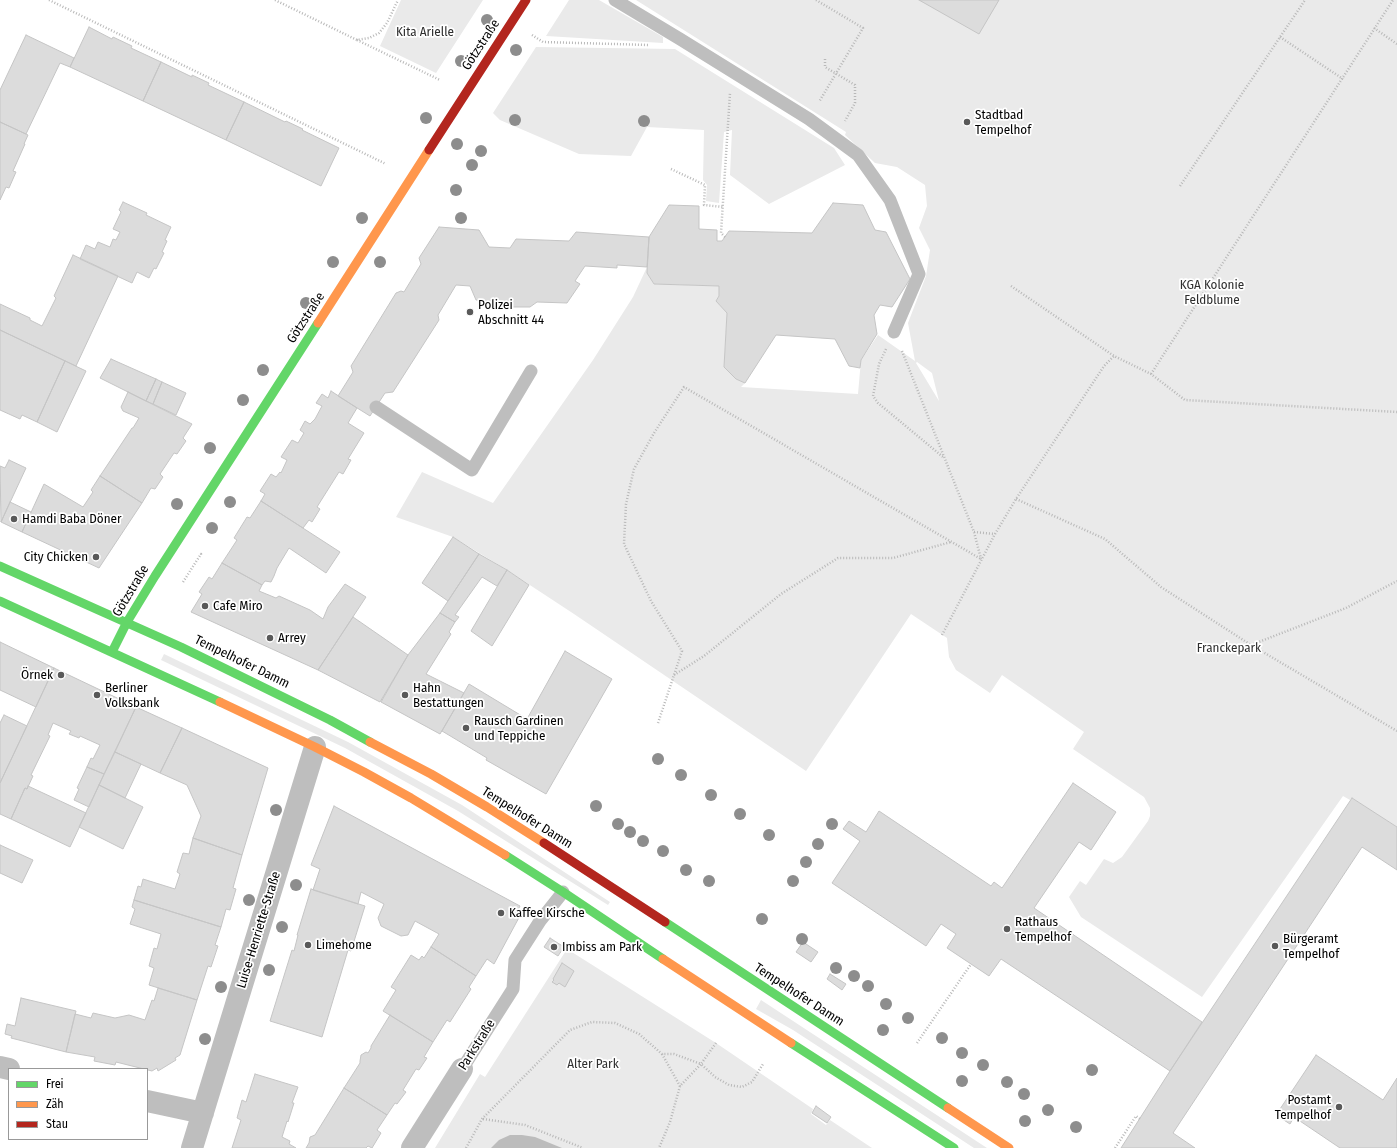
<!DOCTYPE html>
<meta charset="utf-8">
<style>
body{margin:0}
#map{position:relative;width:1397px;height:1148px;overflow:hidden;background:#fff;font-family:"Fira Sans Condensed",sans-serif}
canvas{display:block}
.legend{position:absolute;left:8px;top:1068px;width:140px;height:72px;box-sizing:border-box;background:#fff;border:1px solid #999;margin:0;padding:5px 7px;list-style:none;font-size:12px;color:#000}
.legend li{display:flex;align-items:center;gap:8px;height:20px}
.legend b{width:20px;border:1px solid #999}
</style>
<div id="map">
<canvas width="1397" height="1148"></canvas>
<ul class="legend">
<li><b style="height:5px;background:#63d668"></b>Frei</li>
<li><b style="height:5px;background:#ff974d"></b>Zäh</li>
<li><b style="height:5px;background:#b3261e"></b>Stau</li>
</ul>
</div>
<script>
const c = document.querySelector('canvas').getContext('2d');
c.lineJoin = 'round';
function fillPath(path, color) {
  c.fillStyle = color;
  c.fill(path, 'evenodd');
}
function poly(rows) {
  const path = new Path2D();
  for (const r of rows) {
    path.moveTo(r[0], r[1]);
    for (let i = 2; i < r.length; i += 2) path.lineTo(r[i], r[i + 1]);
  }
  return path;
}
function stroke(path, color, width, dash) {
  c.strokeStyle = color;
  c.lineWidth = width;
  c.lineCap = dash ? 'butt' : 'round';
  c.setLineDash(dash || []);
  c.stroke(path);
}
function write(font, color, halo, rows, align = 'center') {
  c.font = font + ' "Fira Sans Condensed",sans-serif';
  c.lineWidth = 3.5;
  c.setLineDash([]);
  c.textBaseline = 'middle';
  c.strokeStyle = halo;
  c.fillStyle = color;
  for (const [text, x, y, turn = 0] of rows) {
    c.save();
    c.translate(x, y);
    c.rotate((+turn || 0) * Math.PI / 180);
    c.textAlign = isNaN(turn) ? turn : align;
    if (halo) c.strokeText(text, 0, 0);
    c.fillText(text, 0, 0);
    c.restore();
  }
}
fillPath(poly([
 [401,0,483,0,436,73,380,46],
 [569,0,599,0,663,37,663,43,546,36],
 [636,0,1397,0,1397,827,1352,798,1350,800,1343,796,1202,997,1081,917,1069,897,1080,881,1086,885,1104,859,1113,863,1122,857,1148,821,1150,816,1150,808,1144,797,1073,749,1084,732,1002,675,990,693,956,670,949,657,947,638,911,614,806,771,574,614,507,570,453,537,396,517,422,472,493,503,593,360,633,297,647,267,647,273,654,284,719,286,719,296,716,301,727,313,724,367,736,379,745,383,741,387,858,394,861,360,878,335,915,361,908,323,926,276,930,250,919,228,927,206,925,185,897,167,875,163,845,135,846,132],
 [917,362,932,373,939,401,916,363],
 [536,47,675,49,834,148,845,165,769,204,730,175,732,130,724,132,719,203,706,201,707,185,703,180,704,130,647,127,631,156,579,154,500,120,493,113],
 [164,654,348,742,462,805,610,902,608,905,458,811,345,748,161,660],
 [567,949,716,1043,813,1109,811,1114,826,1125,830,1120,872,1148,435,1148,480,1074,485,1077],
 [761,1000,987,1148,974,1148,793,1030,756,1009]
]), '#eaeaea');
fillPath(poly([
 [510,1135,522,1135,535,1137,562,1148,491,1148,499,1140]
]), '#bcbcbc');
const building = poly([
 [919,0,999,0,979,34,919,0],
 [89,27,112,39,113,37,132,46,131,48,161,62,143,101,70,67,89,27],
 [26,35,74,58,70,67,60,63,26,134,0,122,0,90,26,35],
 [161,62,192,77,192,75,209,83,208,85,244,102,226,140,143,101,161,62],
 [244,102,285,122,286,121,303,129,302,130,339,148,321,186,226,140,244,102],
 [0,122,28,135,24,144,25,144,13,171,16,172,9,188,6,187,0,200,0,122],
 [123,202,147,213,146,215,171,227,165,240,167,241,162,252,164,253,156,269,154,268,149,278,137,272,132,283,80,259,86,245,95,249,98,242,110,247,113,239,116,240,120,232,113,229,121,212,119,210,123,202],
 [833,203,863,205,875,230,886,232,910,279,892,307,880,305,874,315,877,334,861,360,860,368,849,366,835,339,776,335,745,383,736,379,724,367,727,313,716,301,719,296,719,286,654,284,647,273,649,237,669,205,699,206,699,229,717,230,717,241,722,241,729,231,812,233,833,203],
 [439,227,479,230,489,247,510,248,516,239,569,241,576,232,649,237,647,267,617,265,617,268,585,266,575,281,580,284,567,303,537,302,530,307,503,307,500,302,476,300,470,286,456,285,438,315,439,320,393,392,385,393,370,416,338,396,353,372,351,366,396,293,401,291,404,292,421,264,419,258,439,227],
 [73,255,118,276,76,366,0,330,0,304,30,318,30,320,42,326,56,298,54,296,73,255],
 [0,330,65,361,37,422,22,415,20,419,0,410,0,330],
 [111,359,156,379,146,401,100,378,111,359],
 [65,361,86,371,57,432,37,422,65,361],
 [156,379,162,382,153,404,146,401,156,379],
 [162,382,186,393,176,415,153,404,162,382],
 [331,391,357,408,348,423,364,433,348,459,351,460,343,474,339,472,317,507,320,509,312,522,309,520,303,528,261,501,265,494,260,491,271,474,276,477,280,472,281,473,287,460,281,457,292,440,298,443,304,433,300,430,305,421,310,424,315,419,322,406,316,403,322,394,328,398,331,391],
 [128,392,192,424,183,438,186,441,177,454,174,453,160,474,163,477,155,489,151,488,142,503,100,476,132,428,133,428,139,418,123,411,121,407,128,392],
 [9,460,26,468,1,522,0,466,5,468,9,460],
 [100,476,142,503,99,568,22,532,44,484,83,507,93,492,91,490,100,476],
 [261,501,340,552,326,573,289,548,277,568,274,576,271,582,265,581,262,585,222,563,237,540,234,538,247,517,250,518,261,501],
 [10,502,31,512,22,532,1,522,10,502],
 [453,537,479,554,448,601,422,583,453,537],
 [479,554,507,570,497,586,482,577,455,615,459,617,455,622,440,613,479,554],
 [222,563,262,585,259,591,276,598,279,596,310,610,323,619,328,607,345,584,366,597,318,670,191,612,202,594,199,592,209,577,212,579,222,563],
 [507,570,529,585,492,646,471,631,507,570],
 [440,613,455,622,449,632,451,634,426,674,464,693,440,734,381,702,408,655,440,613],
 [353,617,408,655,380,702,318,670,353,617],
 [0,642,54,668,36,707,0,690,0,642],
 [565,651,612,679,546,794,486,760,487,758,442,731,469,684,527,719,565,651],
 [54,668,136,707,104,774,87,767,91,758,93,759,100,745,80,736,79,738,69,734,71,731,53,723,48,735,50,736,31,775,33,776,27,789,25,788,11,819,0,814,0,783,54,668],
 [136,707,182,728,160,773,115,752,136,707],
 [4,715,27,726,0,783,0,723,4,715],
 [182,728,268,768,242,855,193,838,201,816,187,785,160,773,182,728],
 [115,752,141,764,125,798,99,785,115,752],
 [87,767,104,774,89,807,74,800,79,789,77,788,87,767],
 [1073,783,1116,812,1091,850,1079,842,1034,908,1202,1022,1170,1071,1001,959,989,976,947,948,956,934,941,924,926,946,832,883,860,841,843,829,849,821,866,832,879,811,991,886,994,882,1002,888,1073,783],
 [99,785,143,807,123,849,79,827,99,785],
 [28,786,86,813,70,847,11,819,25,788,27,789,28,786],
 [1352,798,1397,827,1397,870,1362,847,1173,1133,1195,1148,1121,1148,1170,1071,1352,798],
 [334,806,520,906,518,910,522,912,494,964,487,959,476,976,431,947,439,934,415,921,408,935,401,936,381,926,378,918,384,904,361,892,358,904,313,890,320,869,311,865,334,806],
 [193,838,242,855,233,888,236,889,230,910,226,909,221,927,134,900,138,886,141,887,143,879,175,889,180,874,177,872,183,853,189,854,193,838],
 [0,845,33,860,22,883,0,873,0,845],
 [311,889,365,906,351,951,348,950,322,1037,270,1021,292,950,294,951,298,935,297,935,311,889],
 [134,900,221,927,215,945,218,946,211,967,208,966,197,1000,149,985,154,968,149,966,154,948,157,949,161,934,130,924,135,909,132,907,134,900],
 [550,938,564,947,558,956,544,947,550,938],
 [803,942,818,952,811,962,796,952,803,942],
 [431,947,476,976,469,987,471,989,450,1022,447,1020,433,1042,383,1011,396,990,391,987,411,955,419,960,422,956,424,958,431,947],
 [562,963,574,971,565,987,559,983,557,985,552,982,554,980,553,979,562,963],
 [830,974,846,984,842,990,827,979,830,974],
 [158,988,197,1000,180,1055,175,1058,176,1060,158,1071,157,1068,152,1071,116,1062,115,1065,94,1061,95,1057,66,1052,75,1014,91,1018,93,1013,115,1018,129,1015,145,1020,152,1000,154,1001,158,988],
 [21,998,76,1011,66,1052,11,1038,12,1036,5,1034,7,1024,15,1026,21,998],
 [390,1015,433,1042,424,1057,427,1058,419,1070,416,1069,403,1090,406,1092,397,1104,395,1103,387,1115,344,1088,360,1063,360,1061,361,1055,366,1052,368,1053,371,1048,371,1046,390,1015],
 [1316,1055,1383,1100,1397,1078,1397,1148,1340,1148,1294,1117,1290,1124,1276,1115,1316,1055],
 [255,1074,298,1087,292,1103,294,1103,288,1122,287,1121,282,1137,290,1141,289,1144,296,1148,232,1148,241,1120,237,1118,242,1100,246,1102,255,1074],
 [344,1088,387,1115,377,1130,381,1133,372,1148,368,1146,366,1148,306,1148,309,1143,310,1137,315,1135,344,1088],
 [816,1106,831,1117,827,1123,812,1113,816,1106]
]);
fillPath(building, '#dcdcdc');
stroke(building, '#c5c5c5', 1);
stroke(poly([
 [49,0,386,164],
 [275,0,357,40,369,38,379,33,387,23,398,0],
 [816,0,863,28,819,102],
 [1374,28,1397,44],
 [532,35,543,42,649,45],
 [1280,37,1343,79],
 [357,40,440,80],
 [825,59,825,67,855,85,855,103,845,121],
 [671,169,705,185,704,205,723,207],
 [1180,186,1305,0],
 [725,237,721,233,730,93],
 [1011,286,1114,356],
 [886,349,879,364,873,396,878,403,943,457],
 [902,351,974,532,981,559],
 [1151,374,1393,0],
 [1016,499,1105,539,1161,587,1251,645,1397,731],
 [974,532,995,534],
 [183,582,201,554,199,553],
 [942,635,995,534,1016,499,1104,366,1114,356,1151,374,1185,400,1397,412],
 [1251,645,1346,608,1397,581],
 [674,675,704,656,781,594,838,558,893,558,951,542],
 [658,723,682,651,651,601,624,544,626,504,634,469,654,433,684,387,981,559],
 [716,1043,701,1064,715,1077,729,1085,742,1087,752,1082,763,1064],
 [917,1043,971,964],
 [662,1054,680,1086],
 [483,1119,525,1125,583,1148],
 [466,1148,482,1119,570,1030,592,1022,615,1023,639,1034,662,1054,674,1054,701,1064,680,1086,670,1122,659,1148],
 [1115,1148,1136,1116,1140,1119]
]), '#b8b8b8', 2.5, [1, 2]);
stroke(poly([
 [615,0,680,39,809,119,858,155,890,200,919,274,894,332],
 [376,407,472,470,531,371],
 [462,1069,513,989,515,960,540,921,563,892]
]), '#bebebe', 13);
stroke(poly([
 [0,1067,9,1069],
 [147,1101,203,1113],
 [192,1148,315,747],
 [412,1148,462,1069]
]), '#bebebe', 22);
stroke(poly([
 [0,566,181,647,330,720,370,742],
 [0,601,220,702],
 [112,652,127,622,155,576,318,323],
 [505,855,563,892,663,959],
 [665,922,948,1108],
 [791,1043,954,1148]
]), '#63d668', 9);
stroke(poly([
 [318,323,429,150],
 [220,702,315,747,364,772,411,798,505,855],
 [370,742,431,774,487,807,544,843],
 [663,959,791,1043],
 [948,1108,1009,1148]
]), '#ff974d', 9);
stroke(poly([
 [429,150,526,0],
 [544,843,665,922]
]), '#b3261e', 9);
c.fillStyle = '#8d8d8d';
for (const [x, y] of [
 [487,20],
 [516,50],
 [461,61],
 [426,118],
 [515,120],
 [644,121],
 [457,144],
 [481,151],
 [472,165],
 [456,190],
 [362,218],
 [461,218],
 [333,262],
 [380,262],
 [306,303],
 [263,370],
 [243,400],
 [210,448],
 [230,502],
 [177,504],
 [212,528],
 [658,759],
 [681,775],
 [711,795],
 [596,806],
 [276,810],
 [740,814],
 [618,824],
 [832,824],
 [630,832],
 [769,835],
 [643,841],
 [818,844],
 [663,851],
 [806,862],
 [686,870],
 [709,881],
 [793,881],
 [296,885],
 [249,900],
 [762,919],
 [282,927],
 [802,939],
 [836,968],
 [269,970],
 [854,976],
 [868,986],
 [221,987],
 [886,1004],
 [908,1018],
 [883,1030],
 [942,1038],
 [205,1039],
 [962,1053],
 [983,1065],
 [1092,1070],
 [962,1081],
 [1007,1082],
 [1024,1094],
 [1048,1110],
 [1025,1121],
 [1076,1127]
]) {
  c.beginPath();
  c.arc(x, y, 6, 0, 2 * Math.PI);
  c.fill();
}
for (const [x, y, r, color] of [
 [967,122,4,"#595959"],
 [470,312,4,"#595959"],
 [14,519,4,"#595959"],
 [96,557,4,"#595959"],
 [205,606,4,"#595959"],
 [270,638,4,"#595959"],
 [61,675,4,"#595959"],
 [97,695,4,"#595959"],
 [405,695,4,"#595959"],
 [466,728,4,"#595959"],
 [501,913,4,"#595959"],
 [1007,929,4,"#595959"],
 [308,945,4,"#595959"],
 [1275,946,4,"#595959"],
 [554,947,4,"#595959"],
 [1339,1107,4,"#595959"]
]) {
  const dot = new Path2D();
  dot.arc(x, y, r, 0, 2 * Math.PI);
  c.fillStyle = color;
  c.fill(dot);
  stroke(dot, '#fff', 1.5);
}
write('13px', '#2f2f2f', '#fff', [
 ["Kita Arielle",425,32],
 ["KGA Kolonie",1212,285],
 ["Feldblume",1212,300],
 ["Franckepark",1229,648],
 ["Alter Park",593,1064]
]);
write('13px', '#000', '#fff', [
 ["Götzstraße",481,45,-57],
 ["Götzstraße",306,318,-57],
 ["Götzstraße",131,591,-59],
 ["Tempelhofer Damm",242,662,26],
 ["Tempelhofer Damm",527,818,32],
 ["Luise-Henriette-Straße",259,930,-73],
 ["Tempelhofer Damm",799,995,33],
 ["Parkstraße",477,1045,-58]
]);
write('13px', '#000', '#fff', [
 ["Stadtbad",975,115],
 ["Tempelhof",975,130],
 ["Polizei",478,305],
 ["Abschnitt 44",478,320],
 ["Hamdi Baba Döner",22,519],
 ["City Chicken",88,557,"right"],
 ["Cafe Miro",213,606],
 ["Arrey",278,638],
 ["Örnek",53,675,"right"],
 ["Berliner",105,688],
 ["Volksbank",105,703],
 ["Hahn",413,688],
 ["Bestattungen",413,703],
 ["Rausch Gardinen",474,721],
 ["und Teppiche",474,736],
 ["Kaffee Kirsche",509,913],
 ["Rathaus",1015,922],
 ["Tempelhof",1015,937],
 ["Bürgeramt",1283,939],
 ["Tempelhof",1283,954],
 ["Limehome",316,945],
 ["Imbiss am Park",562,947],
 ["Postamt",1331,1100,"right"],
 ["Tempelhof",1331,1115,"right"]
], 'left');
</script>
